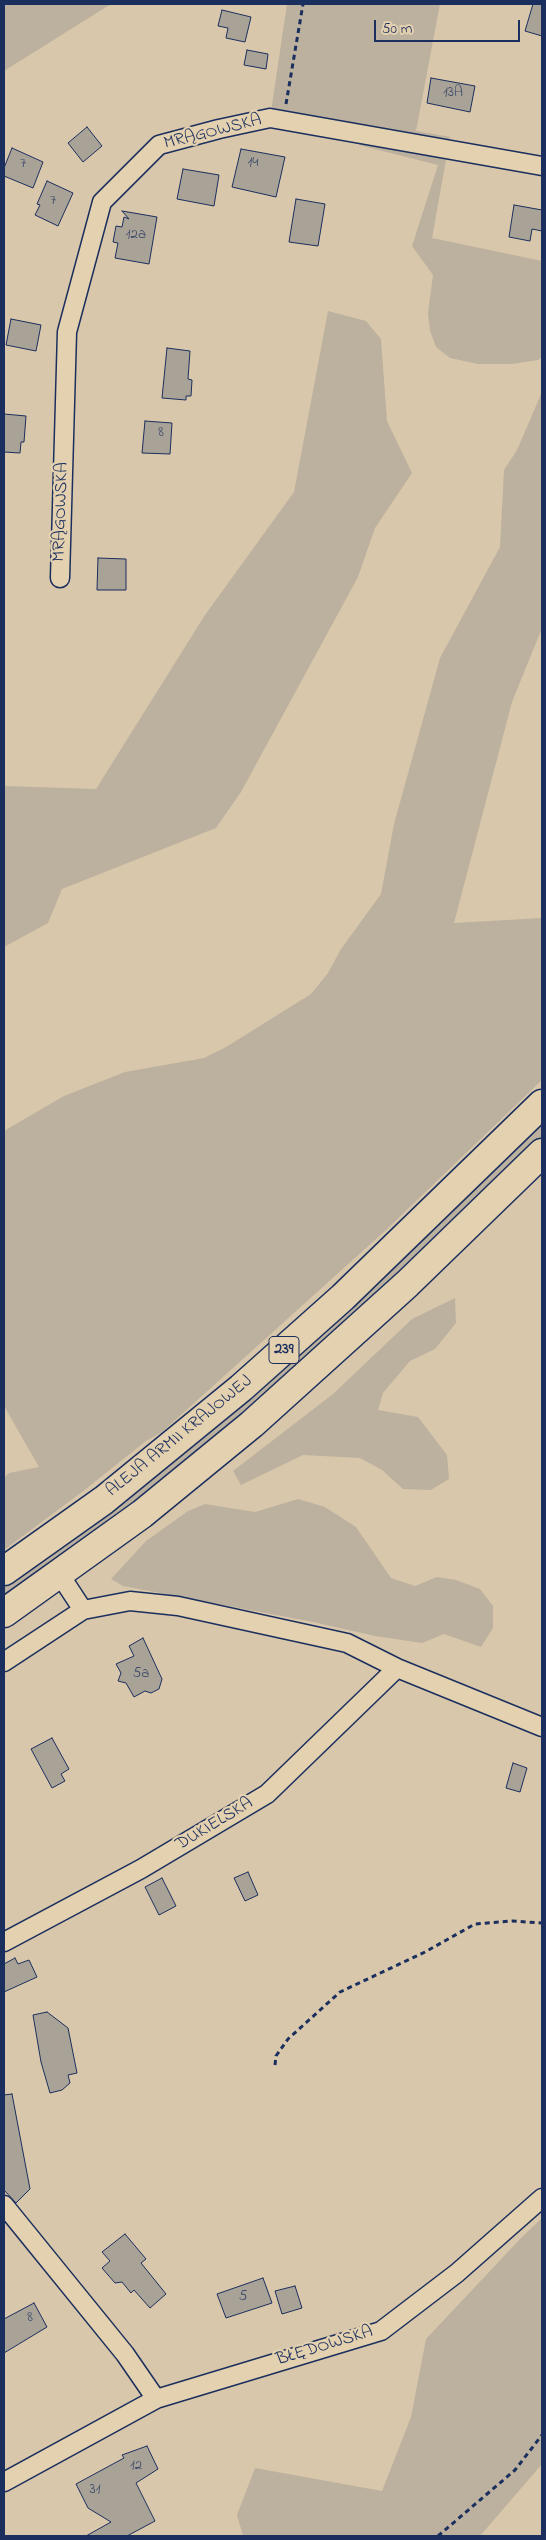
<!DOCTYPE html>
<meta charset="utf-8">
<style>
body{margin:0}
#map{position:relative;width:546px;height:2540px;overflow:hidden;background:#d8c7aa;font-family:"Indie Flower",sans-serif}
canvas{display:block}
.frame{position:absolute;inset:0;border:5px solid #1b2f5e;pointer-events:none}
.scale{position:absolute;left:374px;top:20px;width:146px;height:22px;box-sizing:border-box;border:2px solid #1b2f5e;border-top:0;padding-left:6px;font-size:15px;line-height:18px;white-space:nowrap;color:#1b2f5e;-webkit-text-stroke:4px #e4d1af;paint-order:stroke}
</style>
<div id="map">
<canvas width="546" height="2540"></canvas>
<div class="frame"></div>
<div class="scale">50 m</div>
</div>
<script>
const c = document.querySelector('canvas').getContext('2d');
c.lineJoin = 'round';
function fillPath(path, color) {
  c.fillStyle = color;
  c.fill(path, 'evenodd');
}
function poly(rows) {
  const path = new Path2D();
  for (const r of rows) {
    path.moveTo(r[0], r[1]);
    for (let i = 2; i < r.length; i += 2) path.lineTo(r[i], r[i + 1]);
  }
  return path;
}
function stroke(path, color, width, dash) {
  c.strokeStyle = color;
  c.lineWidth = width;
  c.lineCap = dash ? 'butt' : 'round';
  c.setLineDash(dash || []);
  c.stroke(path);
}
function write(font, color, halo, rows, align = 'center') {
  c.font = font + ' "Indie Flower",sans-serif';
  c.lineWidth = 4.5;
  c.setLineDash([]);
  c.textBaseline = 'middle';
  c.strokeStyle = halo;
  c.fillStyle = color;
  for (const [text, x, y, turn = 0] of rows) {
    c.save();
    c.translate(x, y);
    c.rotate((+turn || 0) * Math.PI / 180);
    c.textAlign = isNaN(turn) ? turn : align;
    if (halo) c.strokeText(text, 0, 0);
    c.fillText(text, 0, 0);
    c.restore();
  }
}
fillPath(poly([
 [4,4,111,4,4,71],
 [287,4,440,4,416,131,450,137,432,238,542,261,542,357,538,360,512,364,478,364,450,358,436,347,430,331,428,313,433,275,412,246,438,165,359,145,361,135,270,118],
 [328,311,366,321,381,339,387,421,412,473,375,528,358,577,241,792,216,828,62,889,48,923,4,947,4,786,96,789,205,615,294,492],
 [542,392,542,628,512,702,454,923,542,918,542,1080,386,1230,162,1432,146,1441,82,1492,4,1550,4,1478,9,1473,39,1467,4,1406,4,1131,64,1096,125,1072,204,1058,226,1047,311,994,328,973,341,949,381,894,394,824,440,658,500,547,504,470,517,450],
 [542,1119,542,1138,400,1274,298,1367,134,1505,4,1599,4,1584],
 [455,1298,456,1323,435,1349,410,1361,383,1393,378,1410,418,1417,447,1455,449,1479,431,1490,403,1489,382,1470,360,1458,303,1455,241,1485,233,1471,333,1394,412,1319],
 [298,1499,325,1507,356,1527,391,1578,415,1586,437,1577,456,1580,480,1589,493,1606,493,1628,481,1647,444,1634,422,1643,375,1636,313,1622,123,1586,111,1579,146,1541,188,1511,205,1504,255,1512],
 [542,2218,542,2464,480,2536,243,2536,237,2515,255,2468,382,2491,411,2417,426,2339,521,2238]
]), '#bcb19f');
const building = poly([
 [533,4,542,4,542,36,525,31,533,4],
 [222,10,251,17,245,42,226,38,228,28,218,26,222,10],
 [247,50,268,54,266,69,244,65,247,50],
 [431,78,475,86,470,112,427,103,431,78],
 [87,127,102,146,83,162,68,143,87,127],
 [12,148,43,162,33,188,4,176,4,168,12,148],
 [241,149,285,157,276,197,232,187,241,149],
 [183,169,219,175,214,206,177,199,183,169],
 [47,181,73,193,58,226,35,215,40,205,37,204,47,181],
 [296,199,325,204,318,246,289,242,296,199],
 [514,205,542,210,542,231,532,229,530,241,509,237,514,205],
 [122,211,157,217,149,264,115,258,118,243,113,242,116,226,122,227,124,217,129,219,122,211],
 [11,319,41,325,36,351,6,345,11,319],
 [167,348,190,351,188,379,192,380,191,396,186,396,186,400,162,398,167,348],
 [4,414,26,416,24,442,21,442,20,453,4,452,4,414],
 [145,421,172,423,170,454,142,453,145,421],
 [98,558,126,559,126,590,97,590,98,558],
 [143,1638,162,1679,159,1689,151,1693,145,1691,134,1697,126,1683,118,1681,121,1673,116,1664,134,1656,129,1646,143,1638],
 [52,1738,69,1769,61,1774,65,1781,52,1788,31,1749,52,1738],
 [513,1763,527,1768,520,1792,506,1788,513,1763],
 [248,1872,258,1895,245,1901,234,1878,248,1872],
 [162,1878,176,1906,159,1915,145,1887,162,1878],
 [15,1958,18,1964,29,1960,37,1977,4,1992,4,1964,15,1958],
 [47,2012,68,2028,77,2073,68,2075,70,2083,62,2090,50,2093,41,2062,33,2015,47,2012],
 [12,2094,30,2189,16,2203,4,2190,4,2095,12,2094],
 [125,2234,146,2259,141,2263,166,2294,150,2308,134,2290,131,2293,122,2282,115,2283,102,2268,110,2261,102,2252,125,2234],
 [263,2278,272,2303,226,2318,217,2294,263,2278],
 [295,2286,302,2308,282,2314,275,2291,295,2286],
 [34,2303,47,2327,4,2353,4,2319,34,2303],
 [147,2446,158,2469,136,2483,155,2521,127,2536,86,2536,111,2522,88,2508,76,2484,124,2458,122,2455,147,2446]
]);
fillPath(building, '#a9a297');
stroke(building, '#1b2f5e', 1);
const minor = poly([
 [60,578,67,332,102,202,159,145,219,129,270,118,542,166],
 [60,1575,83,1610],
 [4,1662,83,1610,130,1601,178,1606,347,1643,397,1668,542,1727],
 [4,1942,141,1869,267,1794,397,1668],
 [4,2205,125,2354,156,2399],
 [4,2482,156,2399,381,2331,457,2273,542,2198]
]);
const primary = poly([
 [4,1571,104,1500,241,1388,343,1297,542,1104],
 [4,1613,142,1514,252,1424,407,1284,542,1153]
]);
stroke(minor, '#1b2f5e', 21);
stroke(primary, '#1b2f5e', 31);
stroke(poly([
 [286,104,303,4],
 [275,2065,276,2056,288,2039,340,1992,425,1952,475,1924,512,1921,542,1923],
 [438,2536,515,2470,542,2435]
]), '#1b2f5e', 3, [5, 4]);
stroke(minor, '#e4d1af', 18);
stroke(primary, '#e4d1af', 28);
write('15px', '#3e4c6c', null, [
 ["13A",453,94],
 ["14",253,164],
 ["7",23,165],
 ["7",53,202],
 ["12a",136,236],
 ["8",161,434],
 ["5a",141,1675],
 ["5",243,2298],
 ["8",30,2319],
 ["12",136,2467],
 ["31",95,2491]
]);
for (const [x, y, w] of [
 [284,1350,30]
]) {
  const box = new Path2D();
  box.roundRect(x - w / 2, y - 13.5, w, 27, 4);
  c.fillStyle = '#e4d1af';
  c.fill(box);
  stroke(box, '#1b2f5e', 1);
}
write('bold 16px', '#1b2f5e', null, [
 ["239",284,1350]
]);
write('18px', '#1b2f5e', '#e4d1af', [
 ["MRĄGOWSKA",213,133,-14],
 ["MRĄGOWSKA",62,512,-88],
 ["ALEJA ARMII KRAJOWEJ",180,1437,-39],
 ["DUKIELSKA",215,1825,-31],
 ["BŁĘDOWSKA",325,2347,-17]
]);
</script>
